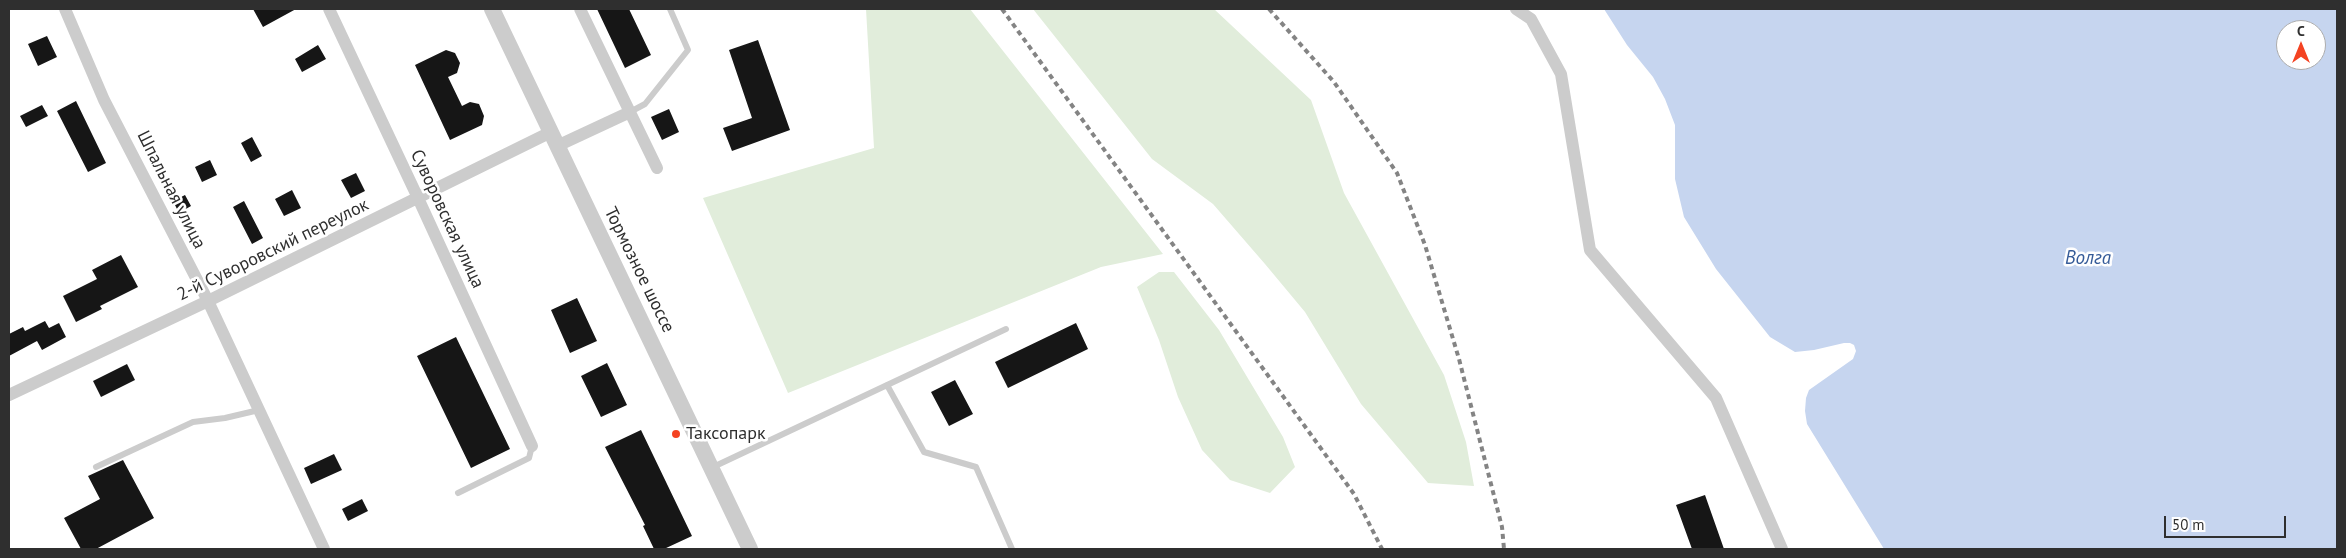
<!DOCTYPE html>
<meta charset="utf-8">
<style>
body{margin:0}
#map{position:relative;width:2346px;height:558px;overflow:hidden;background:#fff;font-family:"PT Sans",sans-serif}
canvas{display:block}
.frame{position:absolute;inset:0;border:10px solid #2f2f2f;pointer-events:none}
.north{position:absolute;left:2276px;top:20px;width:50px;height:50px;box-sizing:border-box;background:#fff;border:1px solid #acacac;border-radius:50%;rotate:0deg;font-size:14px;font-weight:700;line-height:20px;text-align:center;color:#2f2f2f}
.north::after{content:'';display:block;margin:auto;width:18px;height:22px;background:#f44322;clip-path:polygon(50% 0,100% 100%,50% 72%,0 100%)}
.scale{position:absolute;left:2164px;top:516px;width:122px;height:22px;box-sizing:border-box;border:2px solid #2f2f2f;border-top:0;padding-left:6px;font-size:15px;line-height:18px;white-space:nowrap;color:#2f2f2f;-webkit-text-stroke:4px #fff;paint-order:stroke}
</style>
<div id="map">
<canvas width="2346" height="558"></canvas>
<div class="frame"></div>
<div class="north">С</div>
<div class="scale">50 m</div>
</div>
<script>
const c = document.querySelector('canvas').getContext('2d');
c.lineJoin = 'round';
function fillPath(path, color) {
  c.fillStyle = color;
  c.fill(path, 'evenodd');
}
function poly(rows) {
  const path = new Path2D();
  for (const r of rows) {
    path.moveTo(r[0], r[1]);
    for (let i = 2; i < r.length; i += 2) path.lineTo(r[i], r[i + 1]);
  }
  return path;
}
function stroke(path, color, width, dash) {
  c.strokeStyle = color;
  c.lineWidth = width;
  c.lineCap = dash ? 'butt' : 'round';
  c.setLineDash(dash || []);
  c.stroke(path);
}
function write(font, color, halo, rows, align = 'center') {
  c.font = font + ' "PT Sans",sans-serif';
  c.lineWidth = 5;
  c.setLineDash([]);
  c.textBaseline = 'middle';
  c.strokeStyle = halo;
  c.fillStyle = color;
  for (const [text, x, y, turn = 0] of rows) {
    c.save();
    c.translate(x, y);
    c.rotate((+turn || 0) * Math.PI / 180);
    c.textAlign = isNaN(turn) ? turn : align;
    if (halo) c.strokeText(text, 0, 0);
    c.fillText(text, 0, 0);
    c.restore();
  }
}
fillPath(poly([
 [866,9,970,9,1163,254,1101,267,788,393,703,198,874,148],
 [1033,9,1214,9,1311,100,1344,193,1444,375,1466,442,1474,486,1428,483,1361,404,1305,312,1265,264,1213,204,1152,159],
 [1159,272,1174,272,1219,330,1283,437,1295,467,1270,493,1230,480,1202,450,1178,397,1159,340,1137,287]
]), '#e1eddb');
fillPath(poly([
 [1604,9,2337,9,2337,549,1884,549,1807,424,1805,411,1806,398,1809,390,1853,359,1856,351,1854,345,1850,343,1844,343,1814,350,1795,352,1770,337,1716,269,1684,217,1675,179,1675,125,1665,99,1653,77,1627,45],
 [2286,30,2316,30,2316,60,2286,60]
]), '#c6d5ef');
fillPath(poly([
 [253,9,296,9,263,27],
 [597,9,629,9,651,55,625,68],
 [47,36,57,57,38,66,28,44],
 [758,40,790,130,732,151,723,128,752,118,729,50],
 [318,45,326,59,302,72,295,59],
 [446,50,455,53,460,63,457,73,448,77,462,106,470,102,479,104,484,116,482,125,450,140,415,65],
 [76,101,106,163,88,172,57,111],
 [42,105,48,116,26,127,20,116],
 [669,109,679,132,662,140,651,117],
 [252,137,262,156,251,162,241,143],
 [210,160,217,175,202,182,195,167],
 [356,173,365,191,351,198,341,180],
 [292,190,301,208,284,216,275,199],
 [185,195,191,206,179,213,173,201],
 [244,201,263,238,252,244,233,207],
 [121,255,138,287,100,306,102,309,76,322,63,296,97,279,92,270],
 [577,298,597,341,570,353,551,310],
 [45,321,49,328,59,323,66,337,42,350,37,341,9,356,9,334,23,327,25,331],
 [1076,323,1088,349,1008,388,995,362],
 [456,337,510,449,471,468,417,356],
 [607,363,627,405,601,417,581,376],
 [127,364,135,380,101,397,93,381],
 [955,380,973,414,949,426,931,392],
 [641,430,692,536,664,549,654,549,643,526,645,525,605,447],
 [334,454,342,470,311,484,304,468],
 [123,460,154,518,96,549,81,549,64,518,100,499,88,476],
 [1705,495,1724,549,1692,549,1676,505],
 [362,499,368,511,348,521,342,509]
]), '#161616');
stroke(poly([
 [630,112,645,104,688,50,670,9],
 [887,385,924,452,976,467,1012,549],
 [96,467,193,422,225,418,259,410],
 [711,468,1006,329],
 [458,493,529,458,532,446]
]), '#ccc', 6);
stroke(poly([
 [65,9,104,100,208,301,324,549],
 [329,9,418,198,532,446],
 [580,9,657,168],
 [1516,9,1531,19,1561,74,1590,250,1716,398,1782,549],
 [557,146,630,112],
 [9,395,208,301,551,132]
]), '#ccc', 12);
stroke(poly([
 [492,9,750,549]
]), '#ccc', 16);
stroke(poly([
 [1002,9,1354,494,1382,549],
 [1269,9,1334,82,1397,173,1425,245,1459,359,1502,527,1504,549]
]), '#848484', 4, [5, 4]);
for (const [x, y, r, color] of [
 [676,434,5,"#f44322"]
]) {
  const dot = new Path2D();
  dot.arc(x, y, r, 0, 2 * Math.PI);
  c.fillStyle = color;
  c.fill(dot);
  stroke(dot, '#fff', 2);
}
write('18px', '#2f2f2f', '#fff', [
 ["Шпальная улица",171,190,63],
 ["Суворовская улица",447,219,65],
 ["2-й Суворовский переулок",273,250,-26],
 ["Тормозное шоссе",639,270,64]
]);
write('18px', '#2f2f2f', '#fff', [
 ["Таксопарк",686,434]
], 'left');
write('italic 19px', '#355b98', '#fff', [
 ["Волга",2088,259]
]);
</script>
